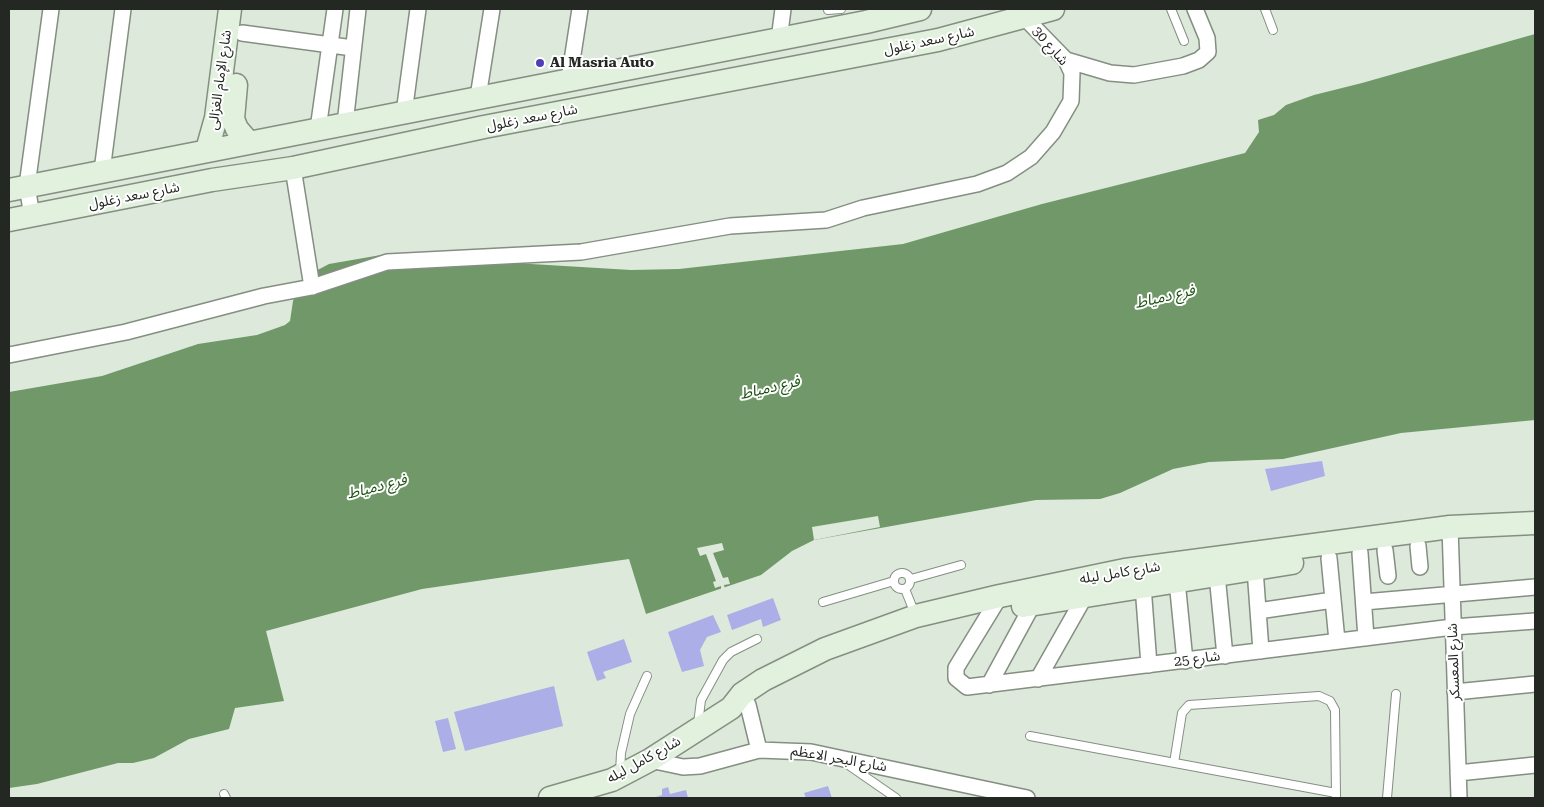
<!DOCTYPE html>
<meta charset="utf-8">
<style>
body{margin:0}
#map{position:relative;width:1544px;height:807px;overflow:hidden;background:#dde9db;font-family:"Roboto Serif",serif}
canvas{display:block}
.frame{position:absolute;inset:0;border:10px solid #242823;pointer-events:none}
</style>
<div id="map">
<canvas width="1544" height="807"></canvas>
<div class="frame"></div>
</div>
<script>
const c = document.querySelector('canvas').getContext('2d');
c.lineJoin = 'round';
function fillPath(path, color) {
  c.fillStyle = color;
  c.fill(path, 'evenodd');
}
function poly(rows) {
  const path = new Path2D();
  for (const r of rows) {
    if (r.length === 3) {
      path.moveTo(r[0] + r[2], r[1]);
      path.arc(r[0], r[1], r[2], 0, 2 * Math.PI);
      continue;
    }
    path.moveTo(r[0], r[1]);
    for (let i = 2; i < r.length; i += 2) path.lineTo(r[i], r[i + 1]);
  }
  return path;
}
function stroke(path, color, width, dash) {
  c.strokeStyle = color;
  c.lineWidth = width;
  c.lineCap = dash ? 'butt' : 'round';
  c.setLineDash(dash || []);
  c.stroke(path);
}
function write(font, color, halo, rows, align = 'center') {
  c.font = font + ' "Roboto Serif","Noto Sans Arabic",serif';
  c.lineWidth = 4;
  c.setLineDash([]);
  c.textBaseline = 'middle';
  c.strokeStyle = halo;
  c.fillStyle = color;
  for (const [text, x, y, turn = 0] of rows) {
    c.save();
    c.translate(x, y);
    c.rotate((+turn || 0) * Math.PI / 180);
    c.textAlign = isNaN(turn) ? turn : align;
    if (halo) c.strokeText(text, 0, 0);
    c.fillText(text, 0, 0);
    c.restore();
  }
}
fillPath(poly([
 [1535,34,1535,420,1401,433,1283,459,1209,462,1173,469,1120,493,1100,499,1036,500,814,540,792,551,761,575,646,614,629,559,422,589,266,631,284,701,235,708,229,729,189,739,154,758,133,763,118,763,37,784,9,788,9,392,102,376,198,344,257,335,285,325,290,321,293,301,300,285,310,274,329,264,381,255,631,270,679,269,903,244,1042,204,1245,153,1259,132,1258,120,1274,115,1286,105,1314,95,1362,83]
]), '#709869');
fillPath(poly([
 [878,516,880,527,814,540,812,527],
 [722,543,724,550,713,553,723,578,728,577,730,584,724,585,725,589,721,590,721,586,715,588,713,582,716,581,706,554,700,556,697,548]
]), '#dde9db');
fillPath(poly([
 [1322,461,1325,476,1271,491,1265,469],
 [773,598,781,620,763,627,761,619,732,630,727,615],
 [713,615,721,632,707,637,700,650,704,666,682,672,668,632],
 [624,639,632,662,603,672,606,678,597,681,587,652],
 [554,686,563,726,465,751,454,712],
 [448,718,456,749,443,752,435,721],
 [828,786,832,798,806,798,804,793],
 [668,787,670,794,686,790,688,798,653,798,662,795,662,789]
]), '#acaee7');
const lane = poly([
 [1171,9,1184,41],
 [1265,9,1273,30],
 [828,10,841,9],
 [902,581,8],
 [911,579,961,565],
 [905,589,915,614],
 [823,602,894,581],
 [698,724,701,700,723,660,731,652,757,639],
 [1030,736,1336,793],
 [844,762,896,798],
 [1174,763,1182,713,1189,705,1319,696,1330,701,1335,710,1336,796],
 [620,773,621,753,630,714,647,676],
 [224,794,226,798],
 [1387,798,1396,694]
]);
const street = poly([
 [242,33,353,48],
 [779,40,783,9],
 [1066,60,1110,73,1134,75,1183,66,1199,60,1208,52,1207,38,1195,9],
 [569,80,580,9],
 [478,97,492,9],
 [404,113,418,9],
 [345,124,358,9],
 [318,129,335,9],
 [293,168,312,287],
 [102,171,123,9],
 [32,216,27,186,51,9],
 [9,355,126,332,264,296,312,287,387,262,581,252,730,226,826,220,863,208,977,184,1007,173,1031,157,1053,132,1071,101,1072,73,1066,60,1024,17],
 [1450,527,1459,798],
 [1418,546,1420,567],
 [1385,550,1388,576],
 [1360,553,1366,638],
 [1329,558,1337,641],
 [1255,569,1261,651],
 [1217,575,1225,656],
 [1177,581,1185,661],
 [1143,586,1149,665],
 [1000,596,956,668,956,678,967,687,1453,627,1535,621],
 [1364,602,1535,587],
 [1258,611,1333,600],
 [1038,679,1085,596],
 [989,685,1033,604],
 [1455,692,1535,684],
 [742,694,748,705,759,750],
 [650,760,683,767,700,766,759,750,811,752,1027,798],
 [1458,773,1535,765]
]);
const secondary = poly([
 [236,85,233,119,237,129,249,143],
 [207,150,216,118,230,9],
 [9,190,866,22,920,9],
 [9,220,212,180,293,168,484,127,938,40,1053,9],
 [1023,606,1292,563],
 [550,798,612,780,650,760,731,708,742,694,763,680,825,649,916,616,1000,596,1125,570,1450,527,1535,523]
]);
stroke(lane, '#848f82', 10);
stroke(street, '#848f82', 18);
stroke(secondary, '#848f82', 25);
stroke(lane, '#fff', 8);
stroke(street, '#fff', 15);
stroke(secondary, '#e1f1de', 22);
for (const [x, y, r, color] of [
 [540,63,5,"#4f3fb6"]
]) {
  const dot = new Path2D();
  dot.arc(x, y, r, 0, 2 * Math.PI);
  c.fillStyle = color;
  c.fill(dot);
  stroke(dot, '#fff', 2);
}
write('14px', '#242823', '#fff', [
 ["شارع سعد زغلول",929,41,-12],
 ["شارع 30",1050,46,49],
 ["شارع الإمام الغزالى",220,80,-82],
 ["شارع سعد زغلول",532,118,-11],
 ["شارع سعد زغلول",134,196,-11],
 ["شارع كامل ليله",1120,573,-9],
 ["شارع 25",1197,659,-7],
 ["شارع المعسكر",1454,662,-92],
 ["شارع البحر الاعظم",839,759,10],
 ["شارع كامل ليله",644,760,-29]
]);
write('bold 14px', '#242823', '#fff', [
 ["Al Masria Auto",550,63]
], 'left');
write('italic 15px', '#1c5211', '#fff', [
 ["فرع دمياط",1165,297,-13],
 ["فرع دمياط",770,388,-13],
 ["فرع دمياط",377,487,-14]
]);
</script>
